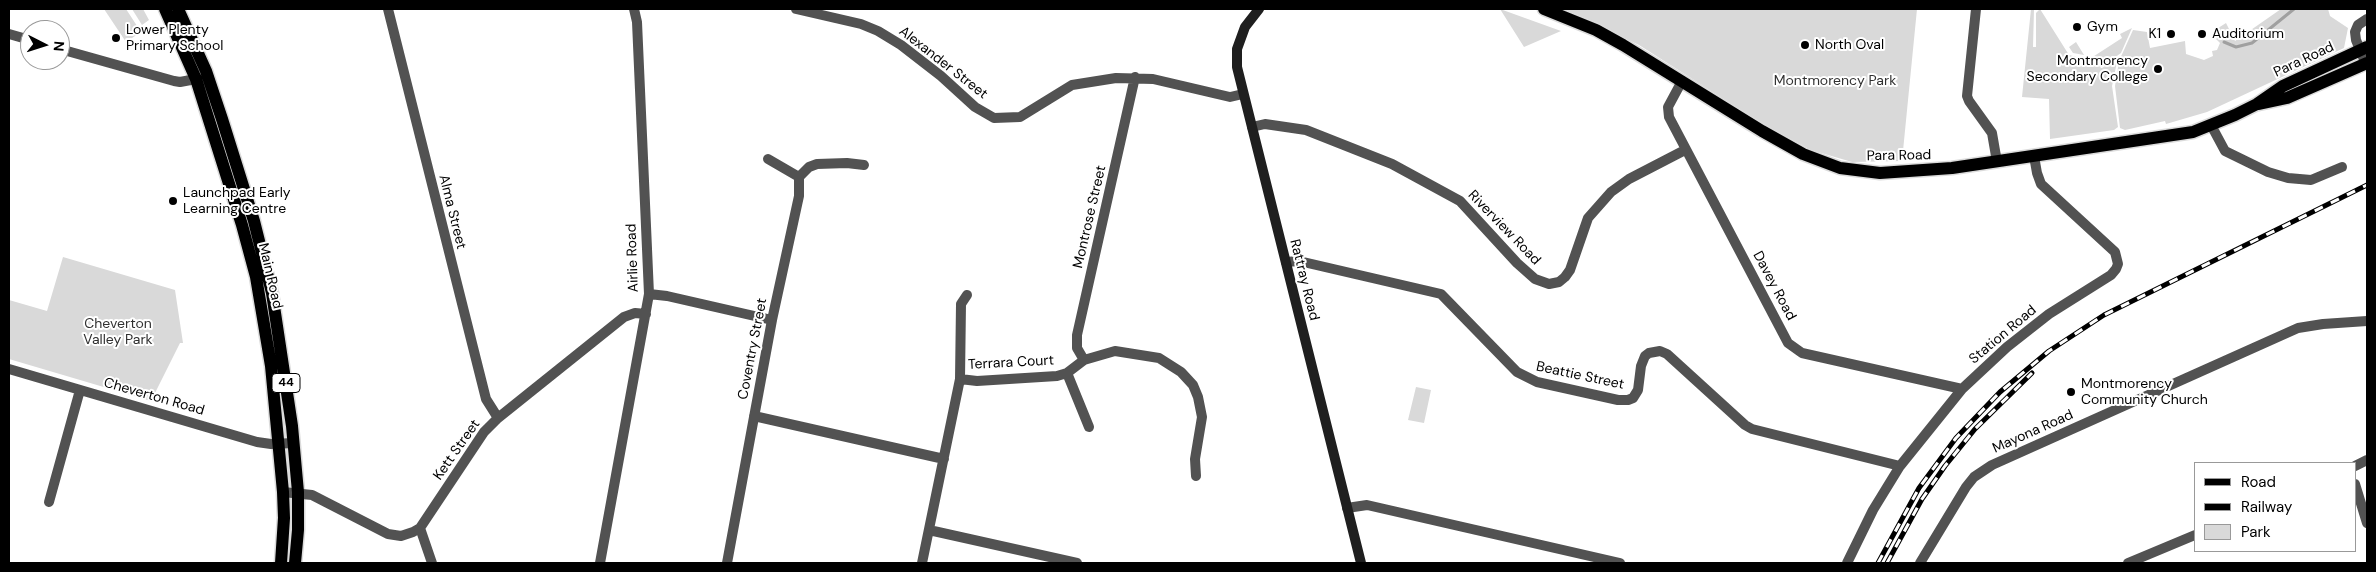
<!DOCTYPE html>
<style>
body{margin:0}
#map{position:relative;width:2376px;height:572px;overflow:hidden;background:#fff;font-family:"DM Sans",sans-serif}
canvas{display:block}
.frame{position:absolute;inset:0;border:10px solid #000;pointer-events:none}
.legend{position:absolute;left:2194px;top:462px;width:162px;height:90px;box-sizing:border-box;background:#fff;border:1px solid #999;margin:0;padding:6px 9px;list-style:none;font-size:15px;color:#000}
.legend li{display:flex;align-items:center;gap:10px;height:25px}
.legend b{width:25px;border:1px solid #999}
.north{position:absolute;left:20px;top:20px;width:50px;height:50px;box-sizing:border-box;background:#fff;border:1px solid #999;border-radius:50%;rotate:95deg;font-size:14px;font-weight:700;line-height:20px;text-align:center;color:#000}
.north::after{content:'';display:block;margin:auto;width:18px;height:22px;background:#000;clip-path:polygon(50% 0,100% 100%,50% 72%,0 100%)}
</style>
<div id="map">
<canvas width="2376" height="572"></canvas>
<div class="frame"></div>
<ul class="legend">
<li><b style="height:6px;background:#000"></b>Road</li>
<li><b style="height:6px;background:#000"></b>Railway</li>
<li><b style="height:14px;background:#d9d9d9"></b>Park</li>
</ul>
<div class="north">N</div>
</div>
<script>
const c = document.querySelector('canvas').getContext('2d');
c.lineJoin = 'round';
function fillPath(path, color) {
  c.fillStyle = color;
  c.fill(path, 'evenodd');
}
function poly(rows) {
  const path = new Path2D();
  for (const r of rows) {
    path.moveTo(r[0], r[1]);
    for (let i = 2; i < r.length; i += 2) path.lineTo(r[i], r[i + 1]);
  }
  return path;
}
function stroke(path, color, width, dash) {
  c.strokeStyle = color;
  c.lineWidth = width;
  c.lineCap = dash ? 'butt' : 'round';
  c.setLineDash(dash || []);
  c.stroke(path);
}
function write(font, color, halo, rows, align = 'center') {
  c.font = font + ' "DM Sans",sans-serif';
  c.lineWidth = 4;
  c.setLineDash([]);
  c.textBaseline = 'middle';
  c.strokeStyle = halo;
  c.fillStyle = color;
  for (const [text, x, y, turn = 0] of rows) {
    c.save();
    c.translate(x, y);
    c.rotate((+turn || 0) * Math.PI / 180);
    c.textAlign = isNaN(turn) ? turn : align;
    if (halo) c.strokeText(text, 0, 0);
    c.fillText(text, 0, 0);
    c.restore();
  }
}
fillPath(poly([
 [104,9,126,9,141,32,126,42],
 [132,9,143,9,149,20,142,25],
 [1500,9,1561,31,1524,47],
 [1563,9,1917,9,1902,161,1852,162,1811,150,1763,124,1639,45],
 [2031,9,2034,9,2033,47,2036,47,2036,13,2040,9,2069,55,2088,60,2122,38,2120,34,2132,28,2121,53,2100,68,2102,68,2118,57,2112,86,2118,127,2114,130,2050,139,2049,99,2022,97],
 [2281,9,2328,9,2330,16,2348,28,2344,48,2207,112,2166,124,2165,121,2125,130,2120,128,2115,86,2119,61,2133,30,2147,32,2150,48,2185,41,2186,54,2204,60,2213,56,2212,51,2217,50,2220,43,2216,39,2220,36,2215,30,2226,23,2235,41],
 [2076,42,2084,55,2073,53,2069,47],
 [63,257,175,290,183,343,180,343,151,401,9,359,9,300,47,311],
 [1416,387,1431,390,1424,423,1408,420]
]), '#d9d9d9');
stroke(poly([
 [2224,42,2236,47,2252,43,2294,9]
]), '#a0a0a0', 3);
const primary = poly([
 [165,9,196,79,242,225,256,277,271,366,283,492,284,518,281,563],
 [178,9,206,71,222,119,254,221,272,293,292,426,298,492,298,530,295,563],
 [1544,9,1596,30,1623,45,1762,131,1803,154,1840,168,1880,173,1952,168,2193,132,2235,115,2257,104,2283,86,2367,47],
 [2259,104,2287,98,2367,63]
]);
stroke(primary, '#dbdbdb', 15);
stroke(poly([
 [388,9,486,399,498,418],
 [796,9,861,24,878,31,901,45,941,76,975,107,994,118,1020,117,1072,85,1116,78,1153,79,1230,97,1243,94],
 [1976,9,1967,96,1969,101,1992,133,1997,162],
 [9,34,30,40],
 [60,49,174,81,180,82,196,79],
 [2366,64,2356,40,2355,32,2358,25,2367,19],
 [1682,81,1668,107,1669,117,1788,343,1802,353,1962,389],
 [2211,125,2225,151,2268,172,2288,178,2311,180,2342,167],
 [1252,127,1265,124,1306,130,1392,164,1460,201,1517,263,1535,279,1549,284,1559,282,1565,277,1570,270,1588,218,1611,192,1629,179,1685,150],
 [799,177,809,167,817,164,847,163,864,165],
 [1286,262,1299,261,1441,294,1517,372,1537,382,1618,400,1628,400,1633,398,1638,390,1641,366,1645,356,1649,353,1660,351,1667,354,1745,425,1752,429,1900,466],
 [649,294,667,296,772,320],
 [1084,360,1077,348,1077,335,1135,77],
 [9,369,257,442,271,444,294,443],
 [1067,373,1089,427],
 [960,379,977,381,1057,376,1067,373,1084,360,1115,351,1159,358,1181,372,1193,385,1198,397,1202,417,1195,459,1196,476],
 [754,416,944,459],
 [2355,466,2367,460],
 [2355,484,2367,523],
 [283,492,312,495,388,534,401,536,413,532,420,528,484,432,498,418,624,317,635,313,646,314],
 [49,502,80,390],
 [1347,508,1367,505,1620,563],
 [420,528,432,563],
 [929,530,1077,563],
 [600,563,649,294,637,22,634,9],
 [727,563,772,320,799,196,799,177,768,159],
 [922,563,960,379,961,304,967,295],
 [1847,563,1873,510,1900,466,1962,389,2007,347,2049,314,2111,275,2116,269,2118,264,2115,252,2041,184,2037,173,2034,156],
 [1920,563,1966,487,1974,477,1992,465,2298,328,2323,324,2367,321],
 [2128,563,2195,535]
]), '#525252', 10);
stroke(poly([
 [1259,9,1245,27,1237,49,1237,67,1361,563]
]), '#1f1f1f', 10);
stroke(primary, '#000', 12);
const rail = poly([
 [1878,563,1919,488,1956,438,2000,392,2049,351,2104,315,2367,185],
 [1887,563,1922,499,1945,466,1975,429,2032,373]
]);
stroke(rail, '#000', 5);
stroke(rail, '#fff', 3, [9]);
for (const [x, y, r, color] of [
 [2077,27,5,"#000"],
 [2171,34,5,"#000"],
 [2202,34,5,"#000"],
 [116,38,5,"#000"],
 [1805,45,5,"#000"],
 [2158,69,5,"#000"],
 [173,201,5,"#000"],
 [2071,392,5,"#000"]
]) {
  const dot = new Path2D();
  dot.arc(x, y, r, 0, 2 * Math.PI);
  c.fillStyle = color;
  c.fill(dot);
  stroke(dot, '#fff', 2);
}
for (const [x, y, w] of [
 [286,383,28]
]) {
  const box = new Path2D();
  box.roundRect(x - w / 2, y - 9.5, w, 19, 4);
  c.fillStyle = '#fff';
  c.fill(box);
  stroke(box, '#000', 1);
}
write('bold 12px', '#000', null, [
 ["44",286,383]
]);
write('14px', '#000', '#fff', [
 ["Gym",2087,27],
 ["Lower Plenty",126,30],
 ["Primary School",126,46],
 ["K1",2161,34,"right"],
 ["Auditorium",2212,34],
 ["North Oval",1815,45],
 ["Montmorency",2148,61,"right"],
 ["Secondary College",2148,77,"right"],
 ["Launchpad Early",183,193],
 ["Learning Centre",183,209],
 ["Montmorency",2081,384],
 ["Community Church",2081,400]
], 'left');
write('14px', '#000', '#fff', [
 ["Para Road",2304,60,-25],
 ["Alexander Street",943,63,38],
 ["Para Road",1899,156,-1],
 ["Alma Street",452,212,76],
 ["Montrose Street",1090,217,-77],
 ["Riverview Road",1504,228,46],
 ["Airlie Road",633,258,-92],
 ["Main Road",270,276,77],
 ["Rattray Road",1304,280,76],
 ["Davey Road",1774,286,62],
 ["Station Road",2003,335,-40],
 ["Coventry Street",753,349,-79],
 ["Terrara Court",1011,363,-3],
 ["Beattie Street",1580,376,12],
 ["Cheverton Road",154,397,16],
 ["Mayona Road",2033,432,-24],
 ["Kett Street",457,450,-55]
]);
write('14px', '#303030', '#fff', [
 ["Montmorency Park",1835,81],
 ["Cheverton",118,324],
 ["Valley Park",118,340]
]);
</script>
